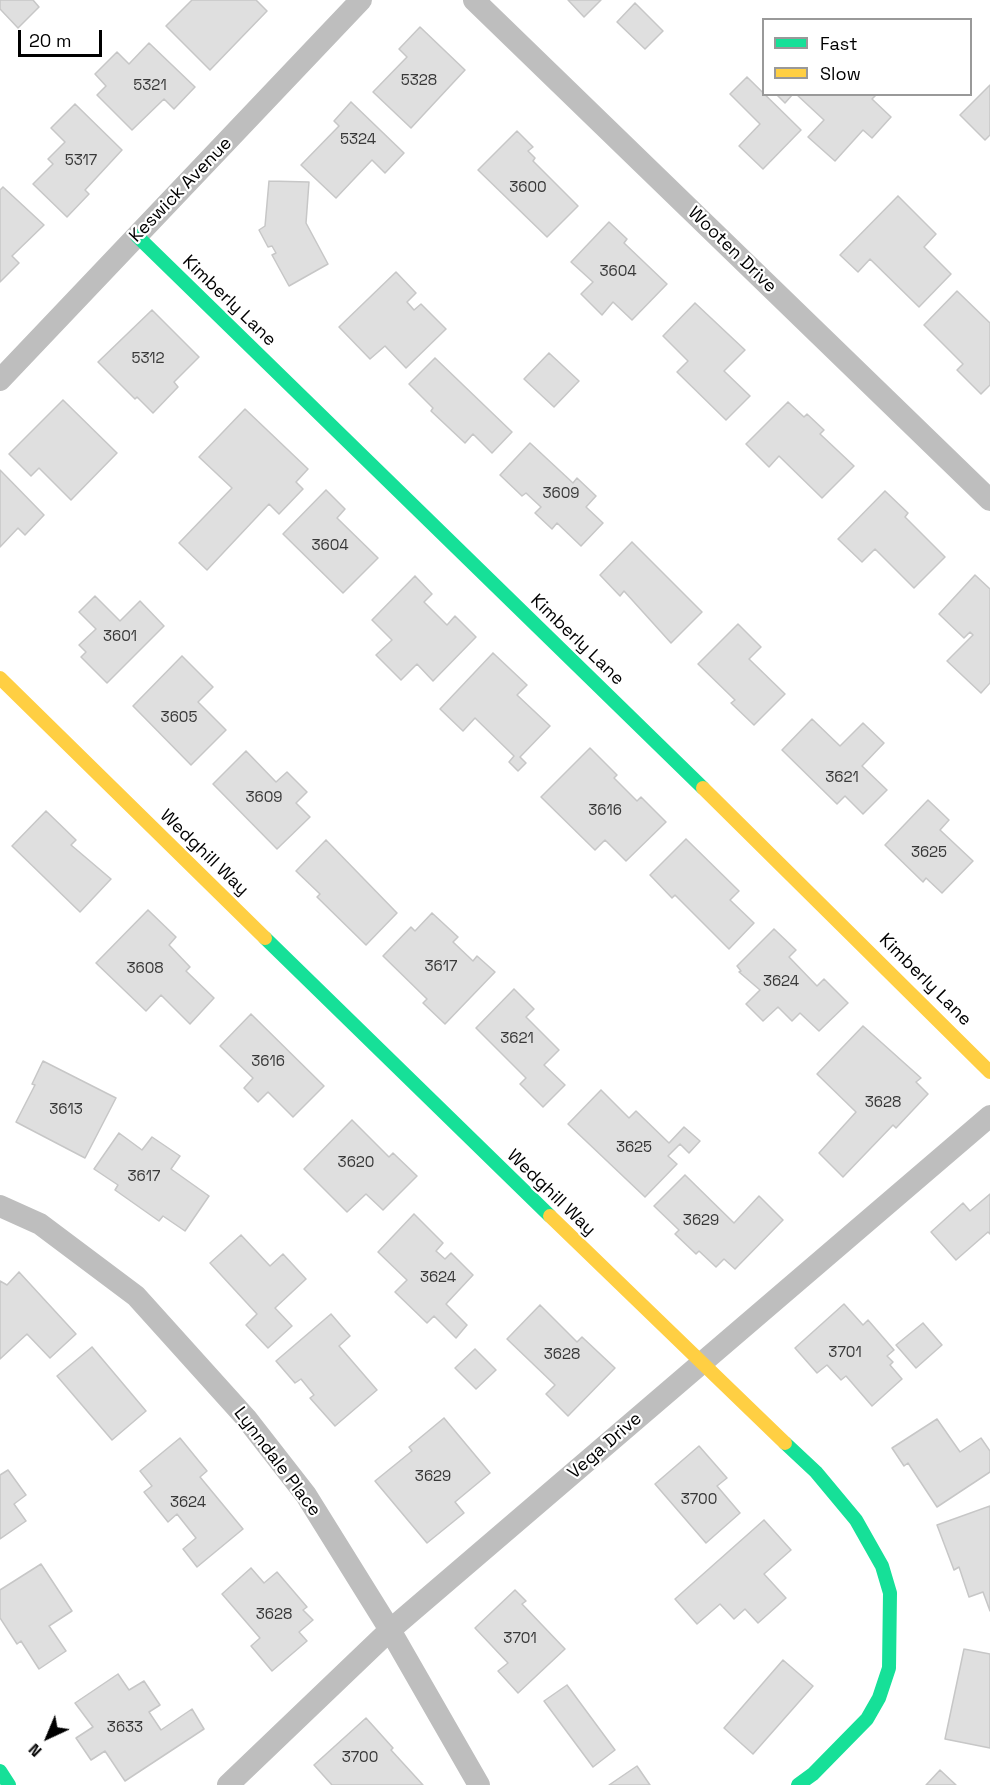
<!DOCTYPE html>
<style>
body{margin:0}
#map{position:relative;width:990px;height:1785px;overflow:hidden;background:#fff;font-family:"Space Grotesk",sans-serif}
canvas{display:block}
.legend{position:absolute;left:762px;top:18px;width:210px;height:78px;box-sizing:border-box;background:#fff;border:2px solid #999;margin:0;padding:8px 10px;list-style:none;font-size:18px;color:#000}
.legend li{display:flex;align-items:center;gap:12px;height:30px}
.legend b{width:30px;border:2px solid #999}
.north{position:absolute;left:18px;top:1707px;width:60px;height:60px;-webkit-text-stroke:4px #fff;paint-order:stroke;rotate:224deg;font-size:16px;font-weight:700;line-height:24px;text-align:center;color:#000}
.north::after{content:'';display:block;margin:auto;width:21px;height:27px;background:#000;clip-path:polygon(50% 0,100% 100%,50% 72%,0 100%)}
.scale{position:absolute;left:18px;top:30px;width:84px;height:27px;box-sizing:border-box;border:3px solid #000;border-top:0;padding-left:8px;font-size:18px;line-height:21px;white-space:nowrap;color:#000;-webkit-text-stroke:4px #fff;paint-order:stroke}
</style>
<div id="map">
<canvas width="990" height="1785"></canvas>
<ul class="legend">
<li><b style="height:8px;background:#16e098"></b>Fast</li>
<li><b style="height:8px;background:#ffcf43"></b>Slow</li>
</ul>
<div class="north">N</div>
<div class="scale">20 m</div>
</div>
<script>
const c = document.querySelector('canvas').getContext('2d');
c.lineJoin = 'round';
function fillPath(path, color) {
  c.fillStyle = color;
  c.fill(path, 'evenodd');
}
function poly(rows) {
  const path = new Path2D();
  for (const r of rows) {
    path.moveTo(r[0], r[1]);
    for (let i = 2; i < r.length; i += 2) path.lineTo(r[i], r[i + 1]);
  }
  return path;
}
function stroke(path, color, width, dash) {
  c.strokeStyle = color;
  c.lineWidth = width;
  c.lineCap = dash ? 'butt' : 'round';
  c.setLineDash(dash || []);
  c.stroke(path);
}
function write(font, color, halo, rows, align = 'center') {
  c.font = font + ' "Space Grotesk",sans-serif';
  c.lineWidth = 4.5;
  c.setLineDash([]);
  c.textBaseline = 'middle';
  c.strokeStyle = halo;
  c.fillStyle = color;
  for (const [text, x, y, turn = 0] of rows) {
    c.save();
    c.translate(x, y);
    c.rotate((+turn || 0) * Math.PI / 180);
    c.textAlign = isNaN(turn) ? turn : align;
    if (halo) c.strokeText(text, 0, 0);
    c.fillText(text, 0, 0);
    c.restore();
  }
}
const building = poly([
 [0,0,33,0,39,7,18,28,0,9,0,0],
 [192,0,256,0,267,11,210,70,166,26,192,0],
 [568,0,601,0,584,17,568,0],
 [635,3,663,31,645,49,617,22,635,3],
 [420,27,465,70,411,128,373,92,407,57,399,49,420,27],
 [149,43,195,87,174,109,164,99,132,130,97,95,106,86,95,74,117,52,129,64,149,43],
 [747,77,801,130,763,169,739,146,760,124,730,94,747,77],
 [990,85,990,135,985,140,960,115,990,85],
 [776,94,793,94,785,103,776,94],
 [796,94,877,94,872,99,891,117,872,138,863,130,835,161,808,137,824,120,796,94],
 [351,102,404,153,385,173,372,160,336,198,301,165,339,126,334,121,351,102],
 [75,104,122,150,85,190,89,194,67,217,33,184,53,164,48,159,65,142,51,128,75,104],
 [517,131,533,147,528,151,535,158,533,161,578,206,547,237,478,170,517,131],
 [269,181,309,182,306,223,328,264,289,286,272,255,276,253,272,246,268,247,259,230,265,226,269,181],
 [3,187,44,225,12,256,19,263,0,282,0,190,3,187],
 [898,196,936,234,924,247,951,274,919,307,870,259,858,272,840,255,898,196],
 [609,222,627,239,624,243,667,284,632,320,613,302,602,315,581,294,593,282,571,262,609,222],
 [396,272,416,293,407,302,414,310,421,304,446,329,406,368,385,346,370,359,339,327,396,272],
 [957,291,990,323,990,385,981,394,957,370,963,364,924,325,957,291],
 [695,303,745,350,724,371,750,396,726,420,677,372,688,361,663,336,695,303],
 [152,310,199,357,174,382,178,387,153,413,137,397,135,399,98,362,152,310],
 [549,353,579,381,554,407,524,379,549,353],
 [435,358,512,432,492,453,473,434,465,443,431,411,433,408,409,384,435,358],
 [63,400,117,453,71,500,39,468,31,476,9,454,63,400],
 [788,402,804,417,807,414,824,430,820,434,854,466,822,498,779,456,769,467,746,444,788,402],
 [245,409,308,469,296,482,303,489,279,514,269,504,207,570,179,543,232,488,199,457,245,409],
 [530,443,573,483,577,478,596,496,586,507,603,523,581,546,557,523,552,529,535,513,541,507,526,493,522,496,500,475,530,443],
 [0,470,44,515,25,535,18,528,0,547,0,470],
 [326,490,345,509,337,518,378,558,343,593,283,534,326,490],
 [885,491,908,513,905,517,945,557,914,588,875,549,862,562,838,539,885,491],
 [632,542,702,612,671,643,624,591,620,596,600,575,632,542],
 [975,575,990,589,990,683,981,693,947,661,973,635,970,632,964,638,939,614,975,575],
 [415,576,432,594,424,602,447,625,455,616,476,637,433,681,417,664,401,680,376,655,392,640,372,620,415,576],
 [95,596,120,621,140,601,164,626,107,683,81,657,86,652,79,645,96,629,79,612,95,596],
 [738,624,761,647,749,659,785,694,754,725,731,703,735,700,698,664,738,624],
 [493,653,527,685,517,695,550,726,520,757,526,763,518,771,509,762,514,756,475,718,463,731,440,709,493,653],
 [182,656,213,687,198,702,226,730,191,765,133,706,182,656],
 [812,719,840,746,863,723,884,743,862,766,887,790,863,814,845,796,837,804,782,750,812,719],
 [590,748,617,775,614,778,637,801,641,797,666,822,626,861,605,840,595,850,541,797,590,748],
 [246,751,276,782,287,772,307,792,296,803,310,817,277,849,213,784,246,751],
 [928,800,949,820,940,830,973,861,942,893,926,878,923,882,885,845,928,800],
 [46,811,76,840,71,845,111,879,80,912,12,846,46,811],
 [686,839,739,891,730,900,754,923,729,949,675,895,672,898,650,875,686,839],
 [326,840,397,913,366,945,317,897,320,894,296,871,326,840],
 [148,910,176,937,169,945,190,967,186,971,214,998,190,1024,161,995,146,1011,96,963,148,910],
 [432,913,458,937,453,942,473,961,477,956,495,972,445,1024,423,1003,427,999,383,956,411,927,415,931,432,913],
 [774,929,796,950,789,957,817,986,824,979,848,1003,819,1031,800,1013,792,1021,778,1007,763,1021,746,1004,760,990,739,972,741,971,737,966,774,929],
 [514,989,534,1009,526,1017,559,1050,544,1065,565,1085,543,1107,520,1084,526,1078,476,1028,514,989],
 [251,1014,324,1086,293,1117,268,1092,258,1102,244,1088,253,1078,220,1046,251,1014],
 [863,1026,921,1078,916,1082,928,1094,896,1128,893,1125,843,1177,819,1153,856,1112,817,1074,863,1026],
 [43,1061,116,1098,85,1158,16,1122,35,1085,32,1084,43,1061],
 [601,1090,629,1118,636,1111,669,1143,684,1127,700,1141,689,1153,680,1144,668,1156,677,1164,645,1197,568,1124,601,1090],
 [352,1120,389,1157,393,1153,417,1176,383,1210,366,1194,347,1212,304,1169,352,1120],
 [119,1133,142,1150,152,1137,180,1156,171,1169,209,1196,185,1231,163,1216,159,1221,115,1190,118,1185,94,1169,119,1133],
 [685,1175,734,1223,759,1196,783,1220,735,1269,724,1259,716,1267,699,1251,696,1254,675,1234,679,1230,654,1206,685,1175],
 [990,1194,990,1234,988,1232,956,1260,931,1232,963,1203,970,1211,990,1194],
 [414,1214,443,1243,436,1251,445,1259,451,1253,473,1275,446,1304,467,1325,456,1338,434,1316,427,1323,395,1292,407,1280,378,1252,414,1214],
 [241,1235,270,1266,283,1254,306,1279,275,1308,292,1326,268,1348,246,1325,257,1314,210,1263,241,1235],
 [19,1272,76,1334,50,1358,27,1334,0,1359,0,1281,7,1285,19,1272],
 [844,1304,863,1325,868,1320,894,1350,887,1356,893,1362,890,1365,902,1379,872,1406,846,1376,841,1380,827,1365,817,1373,795,1348,844,1304],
 [540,1305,577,1342,582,1337,615,1368,568,1416,546,1394,555,1385,507,1339,540,1305],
 [331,1314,350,1336,339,1346,377,1390,335,1426,310,1398,314,1395,301,1379,295,1383,276,1361,331,1314],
 [923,1323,942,1345,916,1368,896,1345,923,1323],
 [92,1347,146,1411,112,1440,57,1376,92,1347],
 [475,1349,496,1370,476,1389,455,1368,475,1349],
 [444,1418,490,1473,455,1502,464,1513,427,1543,375,1481,412,1451,409,1447,444,1418],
 [937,1419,960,1452,981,1438,990,1451,990,1472,937,1507,908,1463,904,1466,892,1448,937,1419],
 [180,1438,207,1471,200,1477,243,1529,197,1567,183,1549,196,1538,177,1514,168,1522,144,1492,152,1486,140,1471,180,1438],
 [699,1446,727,1478,717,1486,740,1513,706,1543,655,1484,699,1446],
 [8,1470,26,1495,14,1504,26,1521,0,1539,0,1475,8,1470],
 [990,1506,990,1611,983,1592,969,1597,959,1567,954,1570,937,1525,990,1506],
 [764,1520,791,1550,764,1574,786,1598,758,1623,745,1609,734,1619,720,1604,697,1624,675,1599,764,1520],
 [41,1564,72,1611,49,1626,66,1651,39,1669,21,1641,17,1644,0,1618,0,1590,41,1564],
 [251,1568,264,1583,277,1572,307,1607,303,1610,313,1620,299,1632,307,1641,272,1671,251,1646,260,1638,222,1594,251,1568],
 [515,1590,526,1601,522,1604,565,1649,518,1693,498,1671,508,1663,475,1628,515,1590],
 [964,1649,990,1654,990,1748,945,1739,964,1649],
 [783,1660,813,1686,753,1754,724,1728,783,1660],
 [118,1674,129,1690,144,1681,160,1705,149,1712,161,1730,192,1709,204,1729,125,1781,105,1751,91,1760,76,1738,93,1727,75,1703,118,1674],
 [567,1685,615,1750,593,1767,544,1701,567,1685],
 [366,1718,393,1748,391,1750,423,1785,332,1785,314,1765,366,1718],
 [637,1766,650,1785,609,1785,637,1766],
 [940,1770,956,1785,926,1785,940,1770]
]);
fillPath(building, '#dfdfdf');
stroke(building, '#c7c7c7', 1.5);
stroke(poly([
 [474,0,990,500],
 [0,380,361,0],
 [0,1206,40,1224,136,1296,246,1418,306,1495,390,1630,479,1785],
 [228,1785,390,1630,990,1116]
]), '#bebebe', 22);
stroke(poly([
 [137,236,703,788],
 [265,938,550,1216],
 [785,1443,816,1472,856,1520,882,1566,890,1593,889,1668,879,1698,867,1719,813,1774,798,1785],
 [0,1771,9,1785]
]), '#16e098', 14);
stroke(poly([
 [0,678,265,938],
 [703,788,990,1072],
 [550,1216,785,1443]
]), '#ffcf43', 14);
write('15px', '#383838', null, [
 ["5328",419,81],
 ["5321",150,86],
 ["5324",358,140],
 ["5317",81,161],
 ["3600",528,188],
 ["3604",618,272],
 ["5312",148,359],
 ["3609",561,494],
 ["3604",330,546],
 ["3601",120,637],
 ["3605",179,718],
 ["3621",842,778],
 ["3609",264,798],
 ["3616",605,811],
 ["3625",929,853],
 ["3617",441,967],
 ["3608",145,969],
 ["3624",781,982],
 ["3621",517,1039],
 ["3616",268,1062],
 ["3628",883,1103],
 ["3613",66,1110],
 ["3625",634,1148],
 ["3620",356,1163],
 ["3617",144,1177],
 ["3629",701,1221],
 ["3624",438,1278],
 ["3701",845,1353],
 ["3628",562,1355],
 ["3629",433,1477],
 ["3700",699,1500],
 ["3624",188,1503],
 ["3628",274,1615],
 ["3701",520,1639],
 ["3633",125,1728],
 ["3700",360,1758]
]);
write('18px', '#000', '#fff', [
 ["Keswick Avenue",181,190,-46],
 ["Wooten Drive",732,250,44],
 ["Kimberly Lane",229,301,44],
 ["Kimberly Lane",577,640,44],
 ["Wedghill Way",204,853,44],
 ["Kimberly Lane",925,980,45],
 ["Wedghill Way",551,1193,44],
 ["Vega Drive",605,1446,-41],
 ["Lynndale Place",277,1462,53]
]);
</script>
